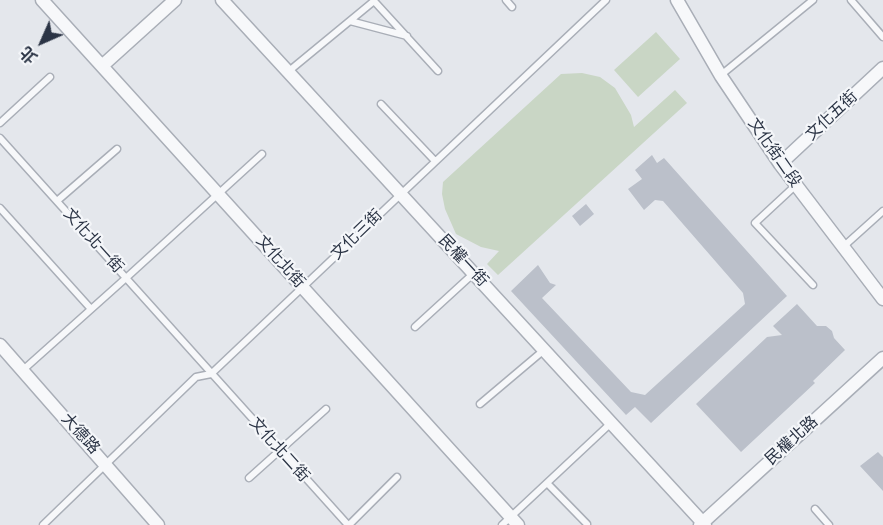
<!DOCTYPE html>
<meta charset="utf-8">
<style>
body{margin:0}
#map{position:relative;width:883px;height:525px;overflow:hidden;background:#e4e7ec;font-family:"DM Sans","Noto Sans TC",sans-serif}
canvas{display:block}
.north{position:absolute;left:12px;top:12px;width:60px;height:60px;-webkit-text-stroke:4px #f4f6f9;paint-order:stroke;rotate:225deg;font-size:16px;font-weight:700;line-height:24px;text-align:center;color:#2b3445}
.north::after{content:'';display:block;margin:auto;width:21px;height:27px;background:#2b3445;clip-path:polygon(50% 0,100% 100%,50% 72%,0 100%)}
</style>
<div id="map">
<canvas width="883" height="525"></canvas>
<div class="north">北</div>
</div>
<script>
const c = document.querySelector('canvas').getContext('2d');
c.lineJoin = 'round';
function fillPath(path, color) {
  c.fillStyle = color;
  c.fill(path, 'evenodd');
}
function poly(rows) {
  const path = new Path2D();
  for (const r of rows) {
    path.moveTo(r[0], r[1]);
    for (let i = 2; i < r.length; i += 2) path.lineTo(r[i], r[i + 1]);
  }
  return path;
}
function stroke(path, color, width, dash) {
  c.strokeStyle = color;
  c.lineWidth = width;
  c.lineCap = dash ? 'butt' : 'round';
  c.setLineDash(dash || []);
  c.stroke(path);
}
function write(font, color, halo, rows, align = 'center') {
  c.font = font + ' "DM Sans","Noto Sans TC",sans-serif';
  c.lineWidth = 4.5;
  c.setLineDash([]);
  c.textBaseline = 'middle';
  c.strokeStyle = halo;
  c.fillStyle = color;
  for (const [text, x, y, turn = 0] of rows) {
    c.save();
    c.translate(x, y);
    c.rotate((+turn || 0) * Math.PI / 180);
    c.textAlign = isNaN(turn) ? turn : align;
    if (halo) c.strokeText(text, 0, 0);
    c.fillText(text, 0, 0);
    c.restore();
  }
}
fillPath(poly([
 [656,32,680,59,638,97,614,70],
 [582,73,600,77,615,88,631,115,634,127,675,90,687,103,498,275,487,264,499,251,481,247,456,234,445,209,442,194,443,182,561,74]
]), '#c9d6c5');
fillPath(poly([
 [652,155,657,163,664,158,787,296,651,423,635,407,626,415,511,291,538,265,550,283,556,285,542,298,631,392,645,395,745,304,743,293,663,201,655,200,644,210,628,189,642,179,635,170],
 [586,204,594,214,580,226,572,216],
 [797,304,817,326,826,326,832,331,834,338,845,350,813,381,815,383,741,452,696,404,767,337,782,335,773,326],
 [878,452,883,457,883,491,860,466]
]), '#bbc0ca');
const lane = poly([
 [506,0,512,7],
 [851,0,883,37],
 [350,21,407,36],
 [289,71,374,1,438,71],
 [721,75,813,0],
 [381,104,435,161],
 [0,123,50,77],
 [0,138,126,278,262,154],
 [796,185,755,223,813,285],
 [57,201,117,149],
 [0,208,91,309],
 [843,247,883,211],
 [415,327,474,273],
 [23,370,126,278,348,525],
 [480,404,544,350],
 [249,478,326,409],
 [547,483,587,524],
 [815,509,829,525],
 [43,525,196,377,211,374,606,0],
 [349,525,397,477],
 [502,525,611,423]
]);
const street = poly([
 [42,0,518,525],
 [222,0,705,525],
 [677,0,721,76,780,164,883,299],
 [102,66,175,0],
 [780,164,883,68],
 [0,345,158,525],
 [700,525,883,358]
]);
stroke(lane, '#a9aeb7', 9);
stroke(street, '#a9aeb7', 15);
stroke(lane, '#f7f8fa', 6);
stroke(street, '#f7f8fa', 12);
write('16px', '#2b3445', '#f4f6f9', [
 ["文化五街",832,116,-43],
 ["文化街二段",774,153,55],
 ["文化三街",357,235,-44],
 ["文化北一街",93,241,48],
 ["民權一街",463,261,47],
 ["文化北街",280,262,48],
 ["大德路",80,434,48],
 ["民權北路",792,441,-42],
 ["文化北二街",279,450,48]
]);
</script>
